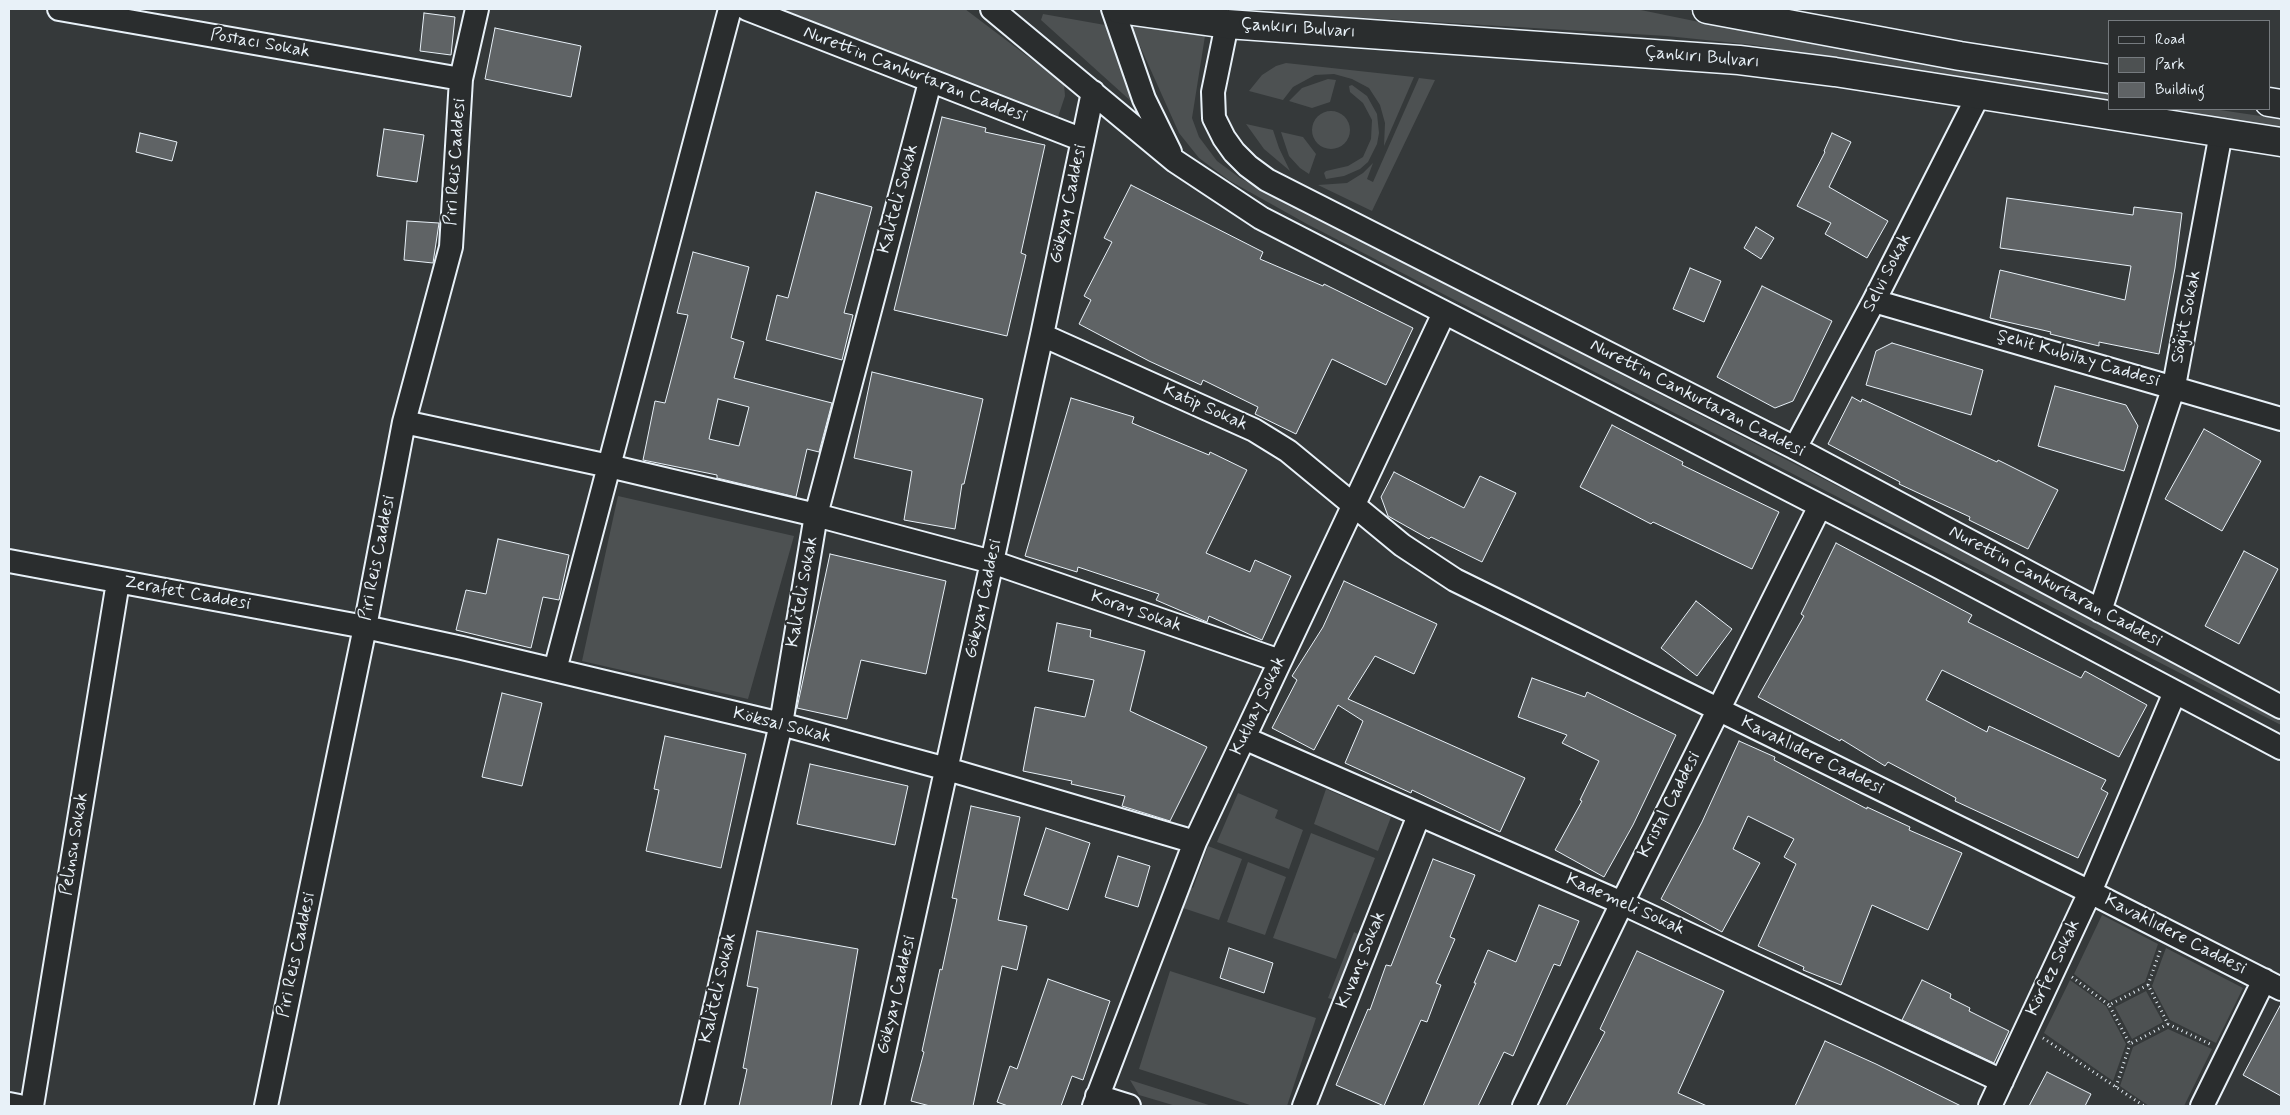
<!DOCTYPE html>
<meta charset="utf-8">
<style>
body{margin:0}
#map{position:relative;width:2290px;height:1115px;overflow:hidden;background:#35393a;font-family:Mynerve,sans-serif}
canvas{display:block}
.frame{position:absolute;inset:0;border:10px solid #e8f1f8;pointer-events:none}
.legend{position:absolute;left:2108px;top:20px;width:162px;height:90px;box-sizing:border-box;background:#2a2d2e;border:1px solid #767b7f;margin:0;padding:6px 9px;list-style:none;font-size:15px;color:#e8f1f8}
.legend li{display:flex;align-items:center;gap:10px;height:25px}
.legend b{width:25px;border:1px solid #767b7f}
</style>
<div id="map">
<canvas width="2290" height="1115"></canvas>
<div class="frame"></div>
<ul class="legend">
<li><b style="height:6px;background:#2a2d2e"></b>Road</li>
<li><b style="height:14px;background:#4d5152"></b>Park</li>
<li><b style="height:14px;background:#5f6365"></b>Building</li>
</ul>
</div>
<script>
const c = document.querySelector('canvas').getContext('2d');
c.lineJoin = 'round';
function fillPath(path, color) {
  c.fillStyle = color;
  c.fill(path, 'evenodd');
}
function poly(rows) {
  const path = new Path2D();
  for (const r of rows) {
    if (r.length === 3) {
      path.moveTo(r[0] + r[2], r[1]);
      path.arc(r[0], r[1], r[2], 0, 2 * Math.PI);
      continue;
    }
    path.moveTo(r[0], r[1]);
    for (let i = 2; i < r.length; i += 2) path.lineTo(r[i], r[i + 1]);
  }
  return path;
}
function stroke(path, color, width, dash) {
  c.strokeStyle = color;
  c.lineWidth = width;
  c.lineCap = dash ? 'butt' : 'round';
  c.setLineDash(dash || []);
  c.stroke(path);
}
function write(font, color, halo, rows, align = 'center') {
  c.font = font + ' Mynerve,sans-serif';
  c.lineWidth = 4.5;
  c.setLineDash([]);
  c.textBaseline = 'middle';
  c.strokeStyle = halo;
  c.fillStyle = color;
  for (const [text, x, y, turn = 0] of rows) {
    c.save();
    c.translate(x, y);
    c.rotate((+turn || 0) * Math.PI / 180);
    c.textAlign = isNaN(turn) ? turn : align;
    if (halo) c.strokeText(text, 0, 0);
    c.fillText(text, 0, 0);
    c.restore();
  }
}
fillPath(poly([
 [770,9,965,9,1064,84,1065,96,1056,123],
 [1251,9,1636,9,1772,37,2109,94,2109,102,1754,45,1667,36,1250,11],
 [1043,14,1105,25,1133,103,1041,20],
 [1131,26,1205,36,1192,118,1199,137,1217,161,1240,178,1969,554,2281,719,2281,725,1307,224,1230,181,1199,158,1179,133],
 [1286,63,1414,77,1384,146,1385,123,1380,105,1369,88,1352,79,1334,74,1315,75,1293,87,1283,100,1249,91,1262,75,1276,66],
 [1419,78,1435,80,1372,211,1318,185,1347,183,1363,173,1373,163,1367,179,1373,182],
 [1328,79,1336,80,1330,102,1312,108,1289,101,1302,88],
 [1352,85,1367,96,1377,114,1379,133,1377,144,1368,162,1360,169,1344,176,1326,179,1324,173,1326,171,1348,166,1363,157,1371,139,1372,120,1363,103,1350,92,1349,86],
 [2151,109,2213,109,2281,119,2281,129],
 [1331,130,19],
 [1246,124,1273,130,1279,148,1290,171,1264,149],
 [1281,132,1303,137,1316,154,1309,174,1300,168,1289,156],
 [618,496,794,536,748,699,582,661],
 [1326,789,1391,817,1378,851,1314,824],
 [1238,793,1278,810,1275,818,1303,830,1289,869,1217,842],
 [1311,833,1375,858,1336,959,1273,938],
 [1208,846,1242,859,1219,920,1180,907,1186,885,1193,888],
 [1248,862,1286,877,1265,935,1227,922],
 [2102,915,2158,944,2145,982,2109,1001,2074,974],
 [1354,932,1360,935,1334,1000,1328,998],
 [2166,948,2243,988,2216,1043,2170,1020,2152,986],
 [1170,971,1316,1018,1287,1106,1253,1106,1139,1069],
 [2070,980,2106,1006,2126,1044,2113,1081,2044,1033],
 [2146,991,2163,1022,2132,1039,2115,1007],
 [2168,1029,2212,1049,2184,1106,2149,1106,2120,1086,2133,1047],
 [1130,1080,1212,1106,1176,1106,1139,1095]
]), '#4d5152');
const building = poly([
 [424,13,455,17,451,55,420,51,424,13],
 [495,28,581,46,571,97,485,79,495,28],
 [942,117,986,128,985,132,1045,145,1021,253,1026,255,1007,336,894,310,942,117],
 [384,129,424,135,417,182,377,176,384,129],
 [140,133,177,142,172,161,136,152,140,133],
 [1832,133,1851,142,1829,187,1888,221,1867,258,1825,234,1831,223,1797,206,1825,152,1824,151,1832,133],
 [1131,185,1263,252,1260,259,1323,286,1324,284,1413,328,1386,385,1332,359,1296,434,1255,414,1258,407,1203,380,1201,385,1149,361,1079,324,1091,300,1084,296,1112,242,1104,238,1131,185],
 [816,192,872,207,844,313,853,315,842,360,766,340,777,295,788,298,816,192],
 [2007,198,2133,215,2134,207,2182,213,2175,268,2159,354,2099,342,2099,346,2050,334,2051,332,1990,318,2000,270,2125,300,2131,266,2000,248,2007,198],
 [407,221,439,223,433,263,404,260,407,221],
 [1756,227,1774,238,1761,259,1744,248,1756,227],
 [693,252,749,267,731,338,744,342,734,378,832,403,819,452,807,449,796,497,717,478,717,475,643,460,655,401,665,403,688,315,677,313,693,252],
 [718,399,749,407,739,446,709,439,718,399],
 [1690,268,1721,281,1704,322,1673,309,1690,268],
 [1762,286,1832,321,1793,401,1775,408,1717,377,1762,286],
 [1892,343,1983,370,1971,415,1866,385,1876,351,1892,343],
 [872,372,983,399,964,484,962,484,955,529,904,520,912,471,854,458,872,372],
 [2055,386,2126,405,2138,426,2124,471,2038,446,2055,386],
 [1852,397,1861,402,1862,399,1997,462,1998,460,2058,490,2028,549,1969,520,1970,517,1899,484,1900,482,1828,444,1852,397],
 [1071,398,1134,417,1132,423,1209,455,1210,452,1247,470,1206,553,1250,572,1255,560,1291,576,1262,640,1209,616,1207,622,1156,600,1159,594,1078,567,1077,572,1025,556,1071,398],
 [1612,425,1683,462,1682,465,1779,512,1752,569,1653,522,1651,524,1580,487,1612,425],
 [2204,429,2261,461,2222,531,2165,499,2204,429],
 [1394,472,1464,508,1480,476,1516,493,1482,562,1431,537,1429,539,1388,516,1381,497,1394,472],
 [498,539,569,555,559,600,543,597,531,648,456,630,466,590,486,594,498,539],
 [1836,543,1972,615,1968,622,2081,678,2085,671,2147,705,2119,757,1942,670,1926,700,1987,732,1989,726,2106,780,2101,789,2108,793,2078,858,1955,801,1956,798,1888,762,1885,766,1841,739,1840,741,1758,697,1804,616,1801,614,1836,543],
 [2244,551,2278,569,2239,644,2205,626,2244,551],
 [830,554,946,581,926,674,861,660,847,719,797,708,830,554],
 [1344,581,1437,624,1414,674,1375,656,1348,699,1525,778,1500,832,1412,790,1411,793,1345,763,1363,721,1338,705,1314,750,1272,728,1297,680,1292,676,1323,627,1344,581],
 [1696,601,1732,629,1697,676,1661,648,1696,601],
 [1057,623,1091,630,1090,637,1145,651,1130,711,1207,747,1170,821,1122,806,1125,796,1071,784,1072,781,1023,771,1035,707,1085,717,1094,680,1048,671,1057,623],
 [1532,678,1585,697,1587,692,1676,735,1633,825,1604,877,1555,850,1582,801,1580,800,1599,761,1562,743,1567,735,1518,717,1532,678],
 [502,693,542,703,522,786,482,777,502,693],
 [665,736,746,754,721,868,646,851,659,790,654,789,665,736],
 [1739,741,1775,757,1774,760,1867,809,1867,807,1910,827,1909,830,1962,853,1928,930,1872,905,1841,985,1803,970,1804,967,1758,946,1796,864,1784,857,1794,839,1748,816,1733,849,1760,863,1722,932,1661,899,1702,822,1739,741],
 [810,764,908,786,895,845,797,824,810,764],
 [971,806,1020,817,998,920,1027,926,1017,970,1002,966,973,1106,930,1106,911,1101,924,1052,922,1051,940,969,942,970,957,899,952,898,971,806],
 [1046,828,1090,843,1068,910,1024,895,1046,828],
 [1118,856,1150,866,1138,907,1105,897,1118,856],
 [1433,859,1475,875,1450,937,1455,939,1436,983,1441,985,1427,1022,1421,1020,1384,1106,1336,1085,1368,1009,1370,1010,1386,965,1391,966,1433,859],
 [1539,905,1579,921,1560,966,1554,964,1513,1056,1504,1052,1478,1106,1423,1106,1476,983,1474,983,1488,950,1516,962,1539,905],
 [757,931,858,949,831,1106,739,1106,747,1069,743,1068,758,988,747,986,757,931],
 [1229,948,1273,963,1264,993,1220,978,1229,948],
 [1637,951,1724,991,1678,1093,1707,1106,1566,1106,1605,1032,1600,1029,1637,951],
 [1048,979,1110,1001,1083,1080,1072,1076,1061,1106,1008,1106,997,1102,1010,1066,1017,1069,1048,979],
 [1922,980,1951,994,1950,998,1970,1008,1969,1011,2009,1031,1994,1063,1902,1020,1922,980],
 [2281,1004,2281,1096,2243,1075,2281,1004],
 [1825,1041,1876,1064,1961,1106,1795,1106,1825,1041],
 [2047,1072,2091,1094,2085,1106,2029,1106,2047,1072]
]);
fillPath(building, '#5f6365');
stroke(building, '#e8f1f8', 1);
const minor = poly([
 [59,9,461,79],
 [747,9,1083,140],
 [992,9,1175,161,1261,218,1939,567,2281,748],
 [1113,9,1144,99,1170,152],
 [1227,24,1213,92,1214,118,1224,138,1234,152,1248,166,1267,180,1795,448,2281,707],
 [1874,301,2281,419],
 [1042,335,1254,430,1288,451,1402,545,1455,580,2090,892,2281,989],
 [404,422,609,466,816,515,992,562,1280,661],
 [1795,448,1874,301,1978,96],
 [9,561,365,627,462,648,781,724,947,769,1195,842],
 [2100,611,2174,386,2221,133],
 [555,670,730,9],
 [1244,738,1622,903,2002,1081],
 [1097,1096,1129,1106],
 [9,1104,19,1106],
 [32,1106,118,582],
 [266,1106,365,627,404,422,451,247,461,79,477,9],
 [692,1106,781,724,816,515,930,82],
 [872,1106,1042,335,1093,92],
 [1094,1106,1195,842,1444,313],
 [1304,1106,1419,815],
 [1524,1106,1622,903,1820,506],
 [1990,1106,2090,892,2175,692],
 [2202,1106,2264,980]
]);
const highway = poly([
 [1119,9,1227,24,1739,60,1835,72,2281,142],
 [1707,9,1960,56,2109,79],
 [2269,102,2281,104]
]);
stroke(minor, '#e8f1f8', 26);
stroke(highway, '#e8f1f8', 31);
stroke(poly([
 [2072,977,2109,1005],
 [2148,985,2160,951],
 [2168,1024,2130,1044,2109,1005,2148,985,2168,1024,2210,1044],
 [2043,1038,2144,1106],
 [2116,1087,2130,1044]
]), '#e8f1f8', 3, [1, 4]);
stroke(minor, '#2a2d2e', 22);
stroke(highway, '#2a2d2e', 28);
write('18px', '#e8f1f8', '#2a2d2e', [
 ["Çankırı Bulvarı",1298,29,4],
 ["Postacı Sokak",260,44,10],
 ["Çankırı Bulvarı",1702,58,5],
 ["Nurettin Cankurtaran Caddesi",915,75,21],
 ["Piri Reis Caddesi",456,162,-86],
 ["Kaliteli Sokak",899,199,-75],
 ["Gökyay Caddesi",1069,204,-78],
 ["Selvi Sokak",1888,273,-63],
 ["Söğüt Sokak",2187,317,-79],
 ["Şehit Kubilay Caddesi",2078,359,16],
 ["Nurettin Cankurtaran Caddesi",1697,399,27],
 ["Katip Sokak",1205,408,24],
 ["Piri Reis Caddesi",378,558,-79],
 ["Nurettin Cankurtaran Caddesi",2055,587,28],
 ["Kaliteli Sokak",803,592,-80],
 ["Zerafet Caddesi",187,594,10],
 ["Gökyay Caddesi",984,599,-78],
 ["Koray Sokak",1136,612,19],
 ["Kutluay Sokak",1259,706,-65],
 ["Köksal Sokak",782,726,14],
 ["Kavaklıdere Caddesi",1812,756,26],
 ["Kristal Caddesi",1670,805,-63],
 ["Pelinsu Sokak",75,844,-81],
 ["Kademeli Sokak",1625,905,24],
 ["Kavaklıdere Caddesi",2175,935,27],
 ["Piri Reis Caddesi",297,955,-78],
 ["Kıvanç Sokak",1362,960,-68],
 ["Körfez Sokak",2054,968,-65],
 ["Kaliteli Sokak",719,988,-77],
 ["Gökyay Caddesi",897,995,-77]
]);
</script>
